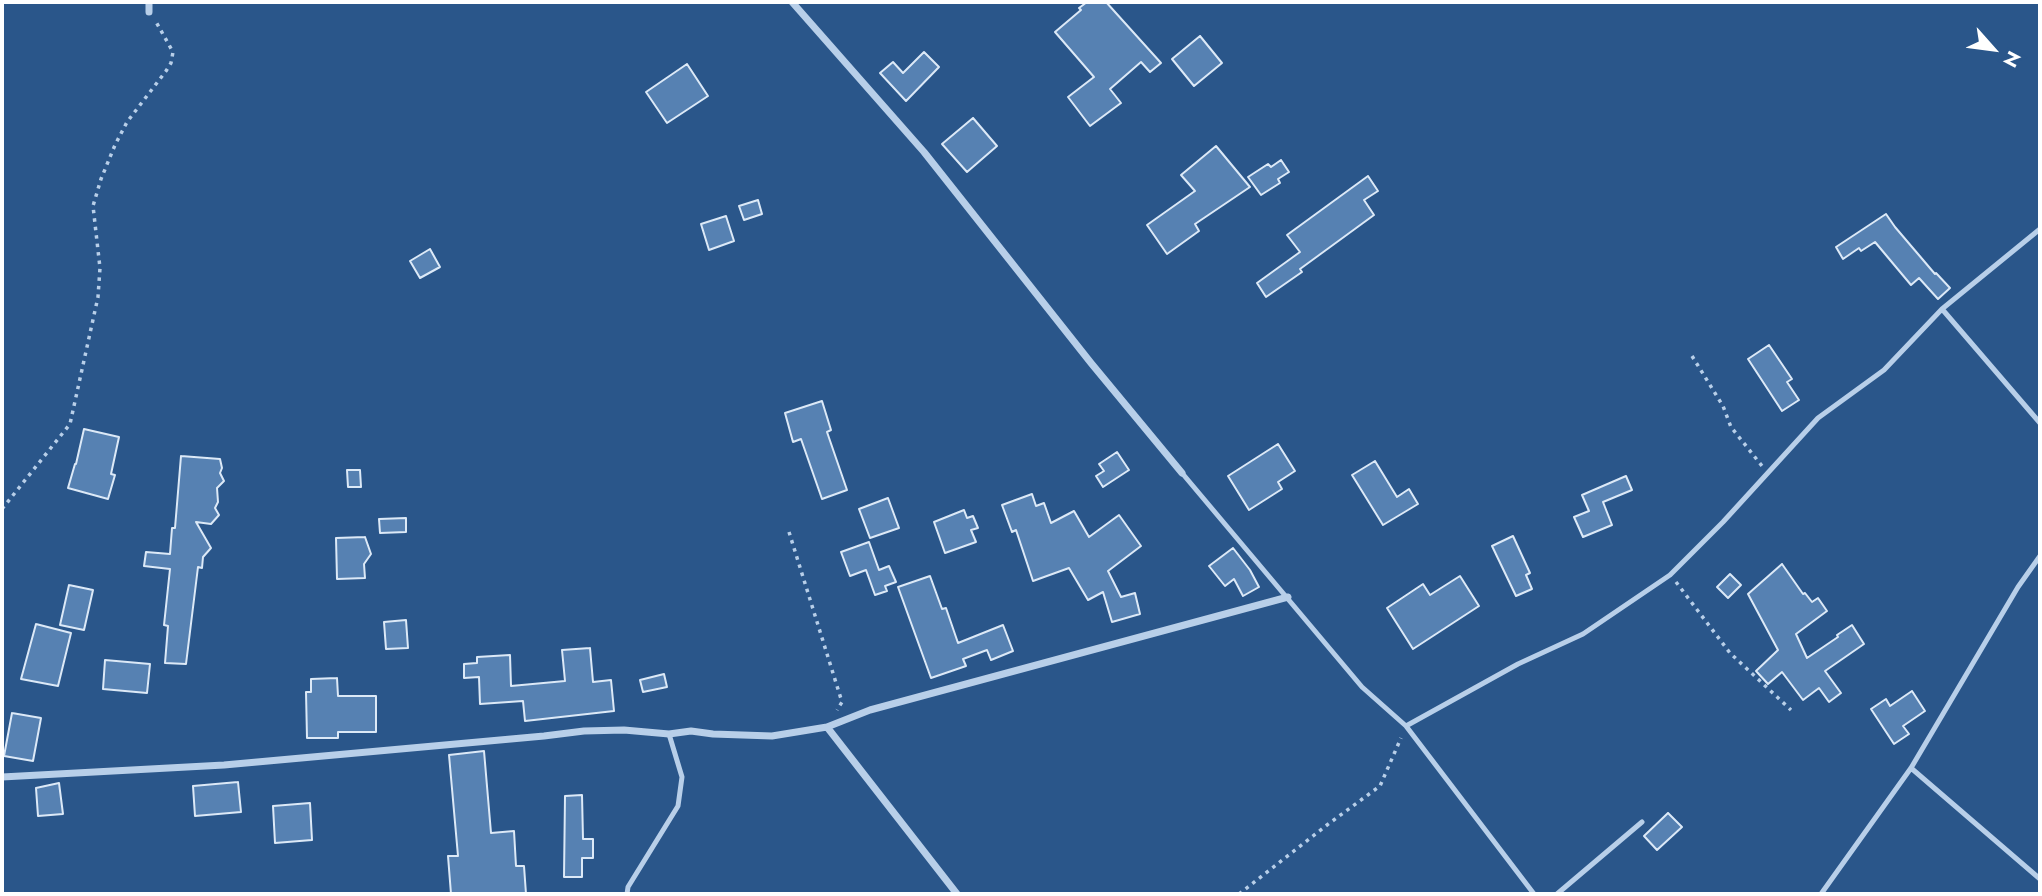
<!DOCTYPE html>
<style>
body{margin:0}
#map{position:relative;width:2042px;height:896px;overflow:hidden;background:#2a568a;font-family:Jost,sans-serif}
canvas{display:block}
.frame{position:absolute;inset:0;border:4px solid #fff;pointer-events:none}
.north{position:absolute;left:1958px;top:14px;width:70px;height:70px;-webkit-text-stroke:5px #2a568a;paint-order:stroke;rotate:118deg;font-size:19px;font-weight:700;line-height:28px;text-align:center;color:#fff}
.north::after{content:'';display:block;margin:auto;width:24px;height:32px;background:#fff;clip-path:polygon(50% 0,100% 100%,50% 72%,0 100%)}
</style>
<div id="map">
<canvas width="2042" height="896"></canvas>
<div class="frame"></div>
<div class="north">N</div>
</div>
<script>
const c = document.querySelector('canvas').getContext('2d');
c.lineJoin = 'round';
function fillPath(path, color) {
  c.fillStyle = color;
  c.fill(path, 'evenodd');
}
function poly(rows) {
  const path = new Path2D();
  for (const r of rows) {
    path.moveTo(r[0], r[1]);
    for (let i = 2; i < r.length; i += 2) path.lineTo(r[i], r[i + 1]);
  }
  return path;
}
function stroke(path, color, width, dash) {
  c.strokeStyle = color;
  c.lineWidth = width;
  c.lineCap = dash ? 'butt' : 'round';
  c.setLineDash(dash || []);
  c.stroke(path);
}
const building = poly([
 [1087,2,1106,2,1161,63,1150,72,1141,62,1110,89,1121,103,1090,126,1068,97,1094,77,1055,32,1081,10,1079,8,1087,2],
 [1200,36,1222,63,1194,86,1172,59,1200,36],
 [924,52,939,67,906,101,880,73,893,62,903,73,924,52],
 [687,64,708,96,667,123,646,92,687,64],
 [973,118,997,146,967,172,942,144,973,118],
 [1216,146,1250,187,1195,224,1199,231,1167,254,1147,225,1195,191,1181,175,1216,146],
 [1281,160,1289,172,1278,179,1280,183,1261,195,1248,177,1268,164,1271,167,1281,160],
 [1368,176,1378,191,1364,200,1374,215,1300,269,1302,272,1266,297,1257,283,1300,252,1287,235,1368,176],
 [758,200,762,214,744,220,739,206,758,200],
 [1886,214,1895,227,1935,274,1936,273,1950,288,1938,299,1919,278,1911,285,1875,242,1861,251,1859,248,1843,259,1836,247,1886,214],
 [726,216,734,241,709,250,701,224,726,216],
 [430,249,440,267,420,278,410,261,430,249],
 [1769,345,1792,379,1787,382,1799,400,1782,411,1748,359,1769,345],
 [822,401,831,430,827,432,847,490,822,499,801,439,793,442,785,413,822,401],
 [84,429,119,437,111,474,115,475,108,499,68,488,75,464,76,464,84,429],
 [1278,444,1295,471,1278,482,1282,489,1249,510,1228,476,1278,444],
 [1117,452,1129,470,1103,487,1096,476,1104,471,1099,464,1117,452],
 [181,456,220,459,222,468,220,473,224,481,217,488,218,502,215,508,219,515,211,524,196,522,211,548,203,557,202,568,198,567,186,664,165,663,168,626,164,625,170,569,144,566,146,552,170,554,172,528,175,528,181,456],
 [1375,461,1397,497,1409,489,1418,504,1383,525,1352,475,1375,461],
 [347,470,360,470,361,487,348,487,347,470],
 [1626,476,1632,490,1603,502,1612,525,1583,537,1574,517,1589,511,1582,495,1626,476],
 [1032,494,1036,506,1044,503,1051,523,1074,511,1089,537,1119,515,1141,546,1108,571,1121,597,1135,593,1140,614,1112,622,1103,592,1088,600,1069,568,1033,581,1016,530,1012,532,1002,505,1032,494],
 [888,498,899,528,870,538,859,509,888,498],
 [964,510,967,518,973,516,978,528,971,530,976,542,945,553,934,522,964,510],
 [406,518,406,532,380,533,379,519,406,518],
 [1513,536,1530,573,1526,575,1532,589,1516,596,1492,546,1513,536],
 [365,537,371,554,364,564,365,578,337,579,336,538,365,537],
 [869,542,879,570,889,566,896,582,885,586,887,591,875,595,866,570,850,576,841,552,869,542],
 [1233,548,1250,570,1259,587,1243,596,1234,579,1225,586,1209,566,1233,548],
 [1782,564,1803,594,1805,593,1812,602,1818,598,1827,611,1796,634,1807,658,1838,637,1837,635,1852,625,1864,644,1825,671,1841,693,1829,702,1819,688,1803,700,1782,672,1768,684,1756,671,1778,650,1748,594,1782,564],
 [1730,574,1741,585,1728,598,1717,587,1730,574],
 [930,576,942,609,946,608,958,643,1003,625,1013,651,991,660,987,650,963,659,966,666,931,678,898,587,930,576],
 [1460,576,1479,606,1413,649,1387,608,1423,584,1430,595,1460,576],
 [69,585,93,590,84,630,60,625,69,585],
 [406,620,408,648,386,649,384,622,406,620],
 [36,624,71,633,58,686,21,679,36,624],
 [590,648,593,682,611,680,614,711,525,721,523,701,480,704,479,677,464,678,464,664,477,663,477,657,510,655,511,686,565,681,562,650,590,648],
 [105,660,150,664,147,693,103,689,105,660],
 [664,674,667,687,643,692,640,680,664,674],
 [337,678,338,696,376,696,376,732,338,732,338,738,307,738,306,692,311,692,311,679,337,678],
 [1912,691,1925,711,1903,726,1909,734,1894,744,1871,709,1886,699,1890,706,1912,691],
 [12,713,41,718,33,761,4,756,12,713],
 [484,751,491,833,514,831,516,866,524,866,526,894,451,894,448,856,458,856,449,755,484,751],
 [238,782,241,812,195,816,193,786,238,782],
 [59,783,63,814,38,816,36,788,59,783],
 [582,795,583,839,593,839,593,858,582,858,582,877,564,877,565,796,582,795],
 [310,803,312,840,275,843,273,806,310,803],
 [1668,813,1682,827,1657,850,1644,836,1668,813]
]);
fillPath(building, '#5681b2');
stroke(building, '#dce9f7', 2);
stroke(poly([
 [1692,356,1723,406,1731,427,1762,466],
 [2,509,70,424,98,297,100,268,93,206,101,179,115,145,127,122,166,71,171,63,173,52,155,20],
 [789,532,842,702,837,710],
 [1676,582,1730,653,1791,710],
 [1239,894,1327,825,1380,786,1401,738]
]), '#b8cfe9', 3.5, [3.5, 5]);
stroke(poly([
 [1942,309,2040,423],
 [1182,473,1362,687,1406,726,1534,894],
 [1406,726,1518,664,1583,634,1670,575,1723,522,1818,418,1884,370,1942,309,2040,229],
 [1911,768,2040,879],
 [627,894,628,887,678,806,682,777,669,734],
 [1557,894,1642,822],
 [1821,894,1911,768,2018,587,2040,556]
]), '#b8cfe9', 5);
stroke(poly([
 [149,2,149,12],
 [792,2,924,152,1091,363,1182,473],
 [827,727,957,894],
 [2,777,224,765,544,736,584,731,624,730,669,734,691,731,713,734,772,736,827,727,870,710,1288,597]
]), '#b8cfe9', 7);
</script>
